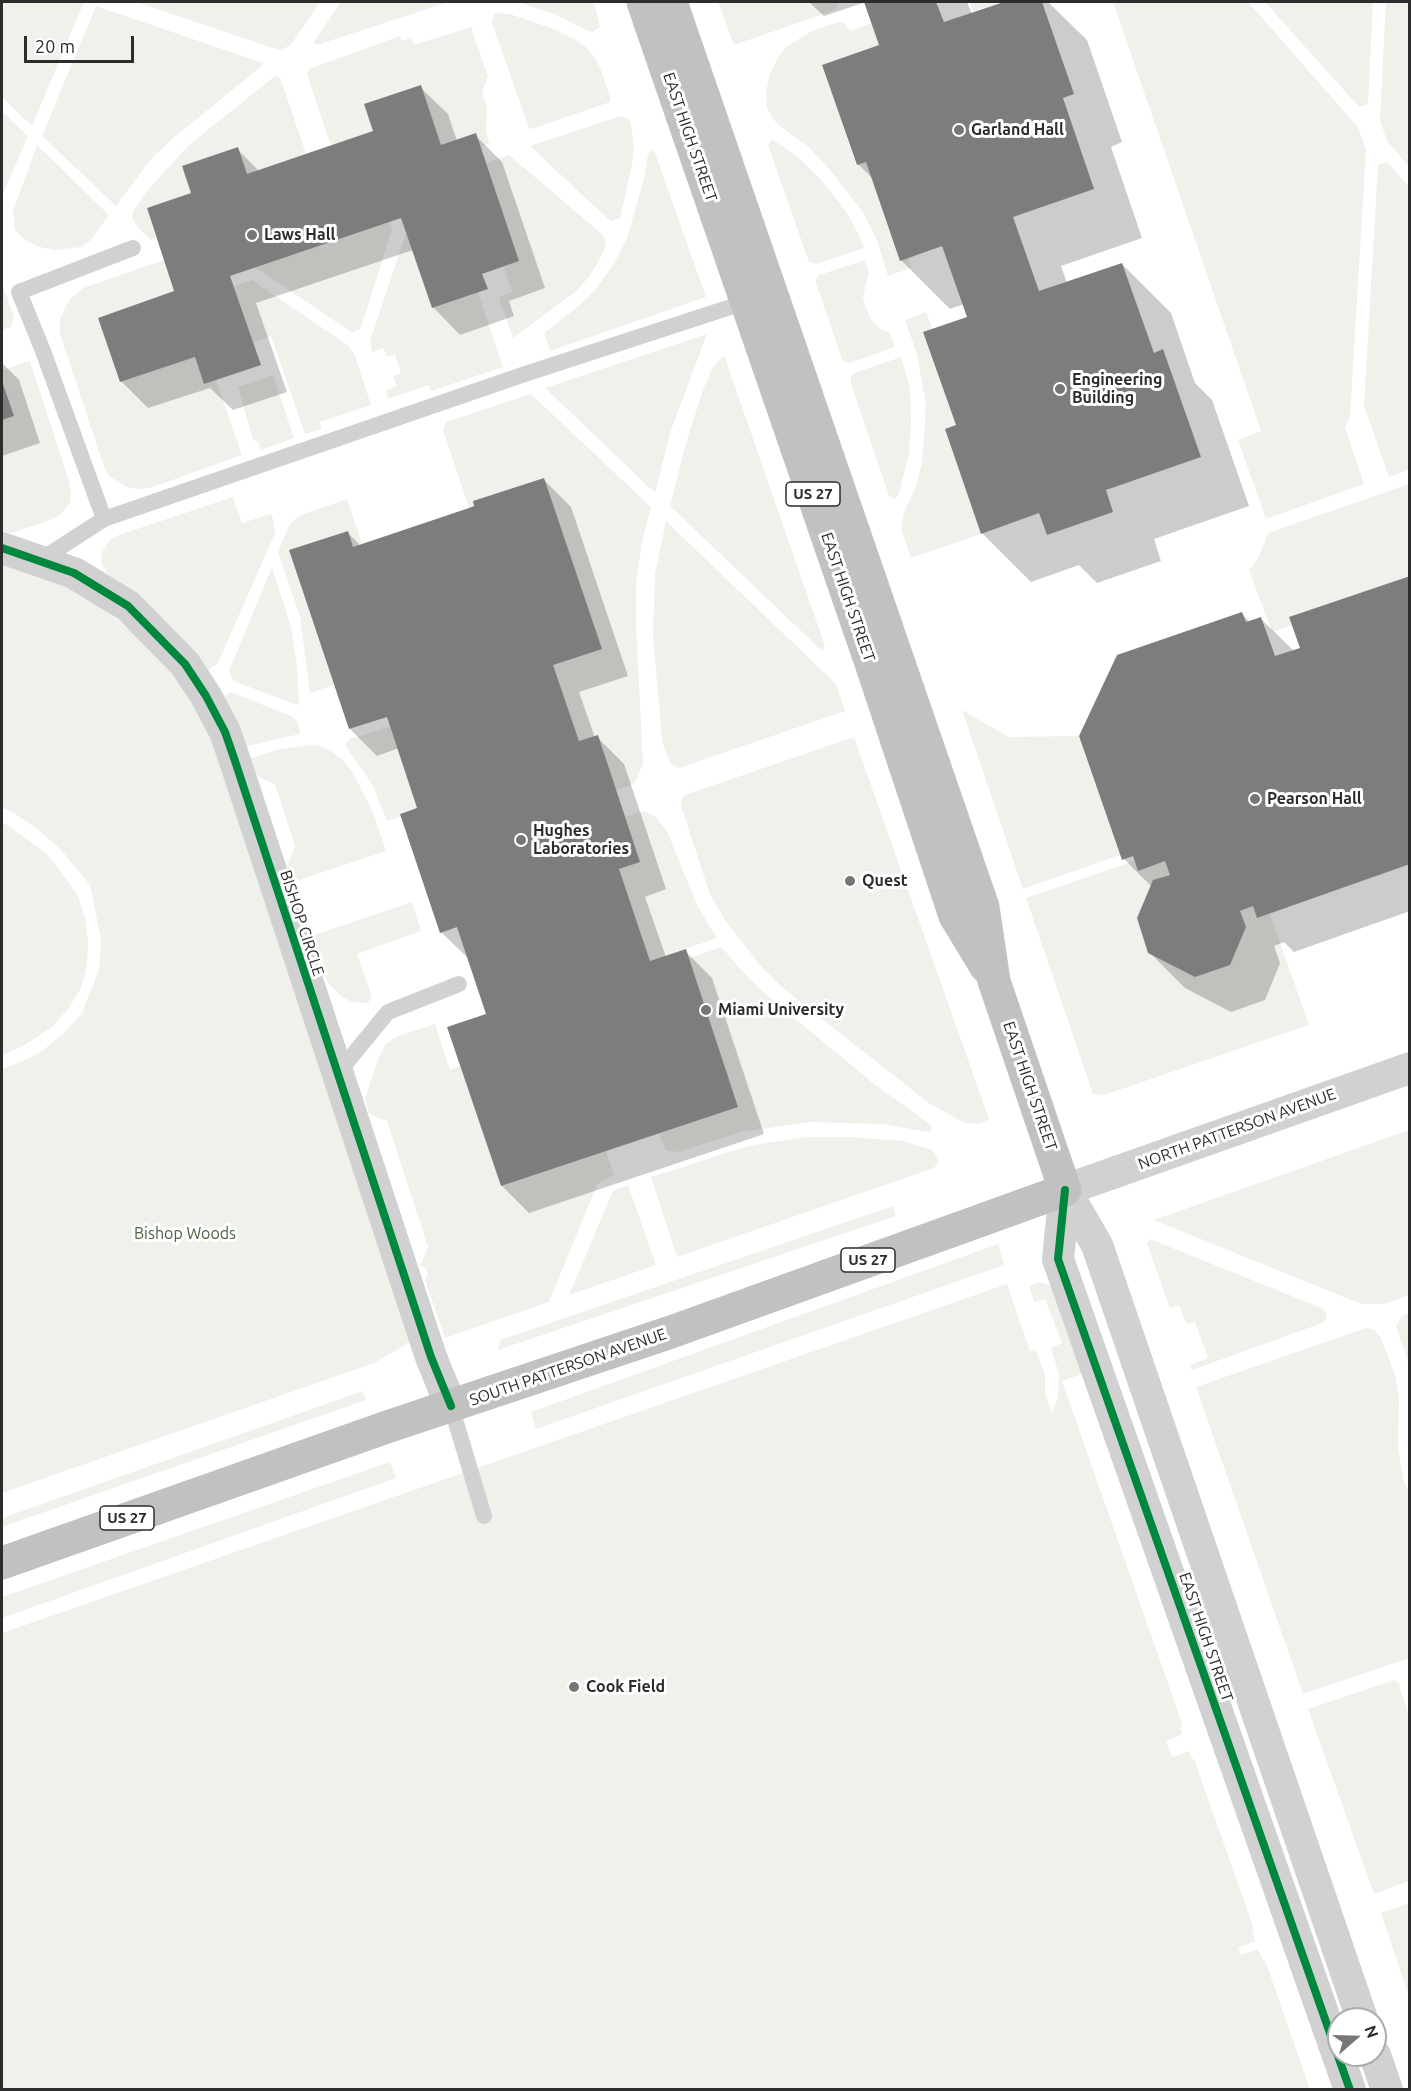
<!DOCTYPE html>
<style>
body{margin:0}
#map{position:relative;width:1411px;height:2091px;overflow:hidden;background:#fff;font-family:Ubuntu,sans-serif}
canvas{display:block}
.frame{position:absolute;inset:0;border:3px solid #2c2c2c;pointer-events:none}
.north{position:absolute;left:1327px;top:2007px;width:60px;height:60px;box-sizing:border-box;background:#fff;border:2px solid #ababab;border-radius:50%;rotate:70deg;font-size:16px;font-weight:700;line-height:24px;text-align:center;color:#2c2c2c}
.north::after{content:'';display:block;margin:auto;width:21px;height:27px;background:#767676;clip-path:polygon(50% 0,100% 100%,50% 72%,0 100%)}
.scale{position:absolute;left:24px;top:36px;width:110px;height:27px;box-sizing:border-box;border:3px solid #2c2c2c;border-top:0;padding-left:8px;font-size:18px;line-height:21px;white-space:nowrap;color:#2c2c2c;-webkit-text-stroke:4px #fff;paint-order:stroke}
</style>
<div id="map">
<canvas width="1411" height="2091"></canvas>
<div class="frame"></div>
<div class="north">N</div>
<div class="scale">20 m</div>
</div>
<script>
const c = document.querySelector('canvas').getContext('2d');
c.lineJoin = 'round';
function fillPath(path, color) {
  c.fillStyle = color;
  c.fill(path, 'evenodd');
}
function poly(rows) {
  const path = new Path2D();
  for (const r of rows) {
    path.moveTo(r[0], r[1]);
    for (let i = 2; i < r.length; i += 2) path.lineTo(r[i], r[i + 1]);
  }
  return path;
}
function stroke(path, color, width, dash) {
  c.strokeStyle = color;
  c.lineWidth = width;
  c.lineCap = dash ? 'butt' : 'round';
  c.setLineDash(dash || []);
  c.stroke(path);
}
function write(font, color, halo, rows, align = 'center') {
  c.font = font + ' Ubuntu,sans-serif';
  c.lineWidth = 6;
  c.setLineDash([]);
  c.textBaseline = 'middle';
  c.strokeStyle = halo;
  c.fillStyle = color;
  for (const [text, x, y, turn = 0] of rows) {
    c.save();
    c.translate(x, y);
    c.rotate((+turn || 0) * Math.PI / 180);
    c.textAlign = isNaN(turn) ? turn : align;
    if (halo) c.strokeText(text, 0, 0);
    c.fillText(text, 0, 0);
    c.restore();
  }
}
fillPath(poly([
 [2,2,84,2,32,126,2,97],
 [136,2,169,3,320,2,290,46,279,50],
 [341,2,449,2,317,45,315,43,315,40],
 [516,2,594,2,600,27,593,32,586,30,552,13],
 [718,2,839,2,835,10,734,45],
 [970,2,1004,2,973,12],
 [1113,2,1248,2,1358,127,1366,150,1350,417,1345,428,1364,484,1266,519,1238,440,1261,431],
 [1265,2,1373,2,1368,104,1359,107],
 [1386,2,1409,2,1409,166,1387,141,1380,120],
 [96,6,263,63,262,66,172,139,151,159,116,206,42,136],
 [498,13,513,15,554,29,574,39,586,47,594,57,600,67,610,97,610,102,532,129,529,128,492,23,494,14],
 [839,22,844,23,850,31,872,23,879,45,822,65,856,165,866,162,900,260,908,258,911,268,888,276,877,240,863,212,829,169,809,147,780,126,772,118,767,107,766,93,769,77,777,59,786,47,812,31],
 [471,27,488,77,482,91,487,107,486,130,489,144,480,147,441,145,421,86,364,104,373,131,331,146,307,74,309,69,400,36,402,41,411,38,414,45],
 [275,76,278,76,281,80,306,154,247,174,238,147,182,166,191,193,147,208,156,238,151,240,137,227,132,217,133,212,146,192,189,145],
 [2,111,28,136,2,196],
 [621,116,629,119,631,124,634,147,632,165,620,218,612,221,608,219,530,146],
 [772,139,798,157,822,181,845,210,858,233,864,248,817,264,809,262,768,145],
 [37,145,109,215,91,240,81,247,55,250,40,247,25,240,15,230,13,211],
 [654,150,706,297,550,351,544,333,575,309,595,290,612,267,627,238,645,175,648,153],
 [509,155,603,235,606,244,600,259,589,277,575,292,513,338,499,297,512,292,504,267,519,261,486,163],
 [1387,162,1410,188,1409,470,1389,477,1364,406,1378,165],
 [389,222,392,229,361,328,355,332,351,332,255,267],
 [406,233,432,308,478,293,503,367,431,391,429,385,388,399,386,390,397,386,393,376,401,373,395,355,387,357,383,348,372,352,370,341],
 [164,260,174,291,98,318,120,382,195,357,204,384,216,380,242,455,153,487,140,489,129,488,109,476,104,467,60,334,60,319,69,300,83,288],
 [865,260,869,273,863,297,866,307,869,316,875,324,882,330,890,333,895,347,850,363,845,362,842,359,816,283,816,279,819,275],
 [252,280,349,346,355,356,371,405,320,422,322,429,305,434,271,336,253,342,234,286],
 [2,284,14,316,11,327,2,330],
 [926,312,932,329,923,332,956,425,945,429,981,534,911,558,901,528,904,512,915,489,922,463,926,405,917,354,905,320],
 [707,334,671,430,655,493,545,388],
 [724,355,825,646,822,651,670,506,686,443,703,390,712,369],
 [901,357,910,388,911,422,909,455,898,496,894,499,889,496,851,384,851,377,854,373],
 [30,361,68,478,71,494,70,503,60,515,45,522,11,533,2,531,2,420,14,416,2,380,2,370],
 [273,375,294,438,261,450,258,442,253,440,238,387],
 [531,394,651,507,642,542,636,585,636,627,643,764,635,782,631,785,616,790,598,735,579,741,553,665,601,648,544,478,474,501,474,506,469,508,443,430,446,422],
 [1409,484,1409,576,1289,617,1292,625,1272,632,1249,570,1259,557,1268,533],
 [233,497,242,523,271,514,274,522,275,533,218,663,208,671,174,630,152,609,108,575,101,562,102,552,110,540,119,535],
 [347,499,362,543,353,547,347,531,289,550,334,685,310,693,300,617,278,552,289,526,295,519,304,514],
 [666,521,836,684,845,711,679,768,670,763,662,741,653,636,655,573],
 [2,561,48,577,83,594,119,621,148,647,176,678,196,707,221,762,414,1340,374,1363,2,1493,2,1069,23,1061,42,1051,63,1034,82,1013,99,969,101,940,90,885,62,851,40,831,14,813,2,808],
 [272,567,291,627,297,665,299,703,297,705,236,682,232,679,229,671],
 [231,692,293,717,298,722,300,734,247,746,224,696],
 [962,710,1009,737,1079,736,1120,855,1023,889],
 [390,727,417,808,400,813,401,817,387,821,373,786,345,745,350,739],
 [854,737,989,1119,980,1124,965,1123,930,1104,789,993,763,969,725,920,710,894,681,806,682,798,685,795],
 [312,745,321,746,331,751,343,760,353,773,373,812,386,851,293,882,287,866,295,846,275,784,257,776,251,758,280,749],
 [644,811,656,817,667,831,697,905,717,938,650,961,619,869,640,862,625,817],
 [2,822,10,827,46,853,58,868,77,894,85,916,88,942,87,965,81,988,68,1009,53,1026,37,1037,21,1047,2,1055],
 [1134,861,1138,871,1165,861,1170,875,1153,880,1137,918,1148,953,1195,977,1230,964,1246,927,1240,911,1253,906,1257,917,1270,914,1309,1025,1104,1095,1093,1094,1026,898],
 [412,902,421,931,357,954,372,996,368,1003,351,1002,340,995,329,984,323,973,311,936],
 [722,947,734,962,762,991,874,1084,930,1124,932,1129,929,1132,882,1124,809,1122,741,1132,684,1150,674,1152,666,1150,659,1134,738,1107,689,958],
 [435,1024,450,1070,460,1066,501,1186,606,1151,614,1175,605,1179,597,1185,549,1302,445,1338,425,1280,428,1275,426,1268,420,1266,428,1247,387,1121,369,1114,365,1099,378,1059,386,1044,398,1036],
 [1409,1130,1409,1295,1384,1304,1361,1304,1154,1220],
 [806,1137,848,1137,903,1141,932,1150,938,1159,938,1163,934,1168,677,1257,651,1177,748,1146],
 [628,1185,656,1265,569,1295,613,1191],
 [893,1206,896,1216,498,1350,500,1340],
 [1150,1239,1324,1309,1327,1315,1325,1322,1192,1370,1190,1365,1208,1358,1195,1322,1186,1324,1179,1305,1170,1308,1147,1244],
 [998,1244,1004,1265,536,1429,531,1412],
 [1039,1282,1058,1287,1090,1371,1062,1381,1183,1726,1180,1728,1183,1734,1166,1741,1172,1757,1189,1751,1192,1759,1194,1759,1254,1929,1252,1930,1255,1941,1238,1948,1241,1955,1258,1949,1263,1961,1265,1960,1310,2089,2,2089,2,1633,1007,1284,1030,1351,1035,1350,1037,1353,1045,1375,1045,1393,1052,1413,1058,1397,1059,1374,1051,1348,1062,1343,1045,1299,1034,1302,1029,1286],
 [1409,1313,1409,1366,1396,1326,1402,1316],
 [1366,1328,1374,1330,1381,1338,1395,1375,1399,1398,1398,1449,1404,1482,1410,1493,1409,1658,1303,1694,1196,1387],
 [363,1391,366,1400,2,1527,2,1518],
 [390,1462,396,1478,2,1618,2,1597],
 [1394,1680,1398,1682,1409,1716,1409,1881,1374,1894,1308,1709],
 [1409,1903,1410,1903,1409,1997,1381,1913]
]), '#eef2eb');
fillPath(poly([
 [809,2,967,2,972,14,1008,2,1048,2,1087,40,1122,142,1111,147,1142,238,1061,266,1067,283,1122,264,1171,313,1195,383,1212,400,1249,506,1154,539,1161,561,1097,583,1079,565,1031,582,982,533,957,426,968,318,964,304,950,309,901,260,874,180,858,164,881,46,866,2,824,16],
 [420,87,448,114,457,141,475,135,502,162,545,288,509,301,514,316,460,335,433,307,413,250,256,303,287,392,233,410,210,388,148,408,121,381,176,292,193,194,237,149,260,172,375,132],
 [2,363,19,380,40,443,2,456],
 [543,479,571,507,628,676,579,692,595,738,597,737,624,764,666,889,645,897,666,957,685,951,712,978,764,1134,529,1213,502,1186,449,1028,488,1015,469,959,441,932,419,809,399,748,377,756,350,729,347,532,361,546,469,509],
 [1410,577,1410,911,1294,952,1284,942,1274,946,1280,963,1265,1000,1231,1012,1185,988,1149,952,1152,887,1124,859,1242,614,1250,622,1261,619,1294,651,1302,648]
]), '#0003');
fillPath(poly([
 [864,2,936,2,944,22,1004,2,1042,2,1074,94,1063,98,1094,189,1013,217,1039,291,1122,263,1154,353,1163,349,1201,457,1106,490,1113,512,1047,535,1039,513,981,534,945,429,956,425,923,332,967,317,942,246,900,261,866,162,857,165,822,65,879,45],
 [421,85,441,145,476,133,519,261,482,274,488,289,432,308,401,218,230,276,261,365,204,384,195,357,120,382,98,318,174,291,147,208,191,193,182,166,238,147,247,174,373,131,364,104],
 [2,381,14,416,2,420],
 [544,478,602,649,553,665,579,741,598,735,640,862,619,869,650,961,686,949,738,1107,501,1186,447,1027,486,1014,457,927,440,933,400,814,417,808,387,717,349,729,289,550,348,531,353,547,469,508,474,506,473,501],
 [1410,576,1410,864,1257,918,1253,906,1240,911,1246,927,1230,965,1195,977,1148,953,1137,918,1153,880,1170,875,1165,861,1138,871,1133,856,1122,860,1079,736,1117,655,1242,612,1246,622,1261,617,1275,656,1300,648,1289,617]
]), '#7d7d7d');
stroke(poly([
 [104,519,43,351,19,292,133,248],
 [39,561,104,519,522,375,746,302],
 [338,1073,388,1012,459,984],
 [451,1406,484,1516]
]), '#d1d1d1', 16);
stroke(poly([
 [2,548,74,573,128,606,185,664,206,696,225,732,234,758,431,1357,451,1406],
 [1065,1190,1058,1259,1350,2090],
 [1065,1190,1097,1245,1362,2019],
 [1065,1190,1410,1068],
 [1375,2055,1387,2090]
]), '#d1d1d1', 32);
stroke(poly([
 [643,2,871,663,955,916,986,967],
 [2,1563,387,1427,671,1332,1065,1190,994,981,983,907,671,2]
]), '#c1c1c1', 33);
stroke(poly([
 [2,548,74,573,128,606,185,664,206,696,225,732,234,758,431,1357,451,1406],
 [1065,1190,1058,1259,1350,2090]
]), '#00873e', 8);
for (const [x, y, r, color] of [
 [959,130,6,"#767676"],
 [252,235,6,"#767676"],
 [1060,389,6,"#767676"],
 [1255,799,6,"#767676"],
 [521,840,6,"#767676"],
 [850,881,6,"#767676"],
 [706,1010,6,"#767676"],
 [574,1687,6,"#767676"]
]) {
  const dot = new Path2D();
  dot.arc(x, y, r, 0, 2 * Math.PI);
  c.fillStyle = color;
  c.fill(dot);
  stroke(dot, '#fff', 2);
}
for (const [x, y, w] of [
 [813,494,54],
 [868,1260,54],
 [127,1518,54]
]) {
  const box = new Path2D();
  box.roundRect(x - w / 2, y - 12, w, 24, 4.5);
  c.fillStyle = '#fff';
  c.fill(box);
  stroke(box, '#2c2c2c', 1.5);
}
write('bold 15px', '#2c2c2c', null, [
 ["US 27",813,494],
 ["US 27",868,1260],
 ["US 27",127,1518]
]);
write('bold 16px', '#2c2c2c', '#fff', [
 ["Garland Hall",971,130],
 ["Laws Hall",264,235],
 ["Engineering",1072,380],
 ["Building",1072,398],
 ["Pearson Hall",1267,799],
 ["Hughes",533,831],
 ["Laboratories",533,849],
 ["Quest",862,881],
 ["Miami University",718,1010],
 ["Cook Field",586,1687]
], 'left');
write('16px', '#2c2c2c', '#fff', [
 ["EAST HIGH STREET",690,137,71],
 ["EAST HIGH STREET",848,597,71],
 ["BISHOP CIRCLE",302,923,72],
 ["EAST HIGH STREET",1030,1086,71],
 ["NORTH PATTERSON AVENUE",1237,1129,-20],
 ["SOUTH PATTERSON AVENUE",568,1367,-19],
 ["EAST HIGH STREET",1206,1637,71]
]);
write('16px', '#4e633e', '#fff', [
 ["Bishop Woods",185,1234]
]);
</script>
